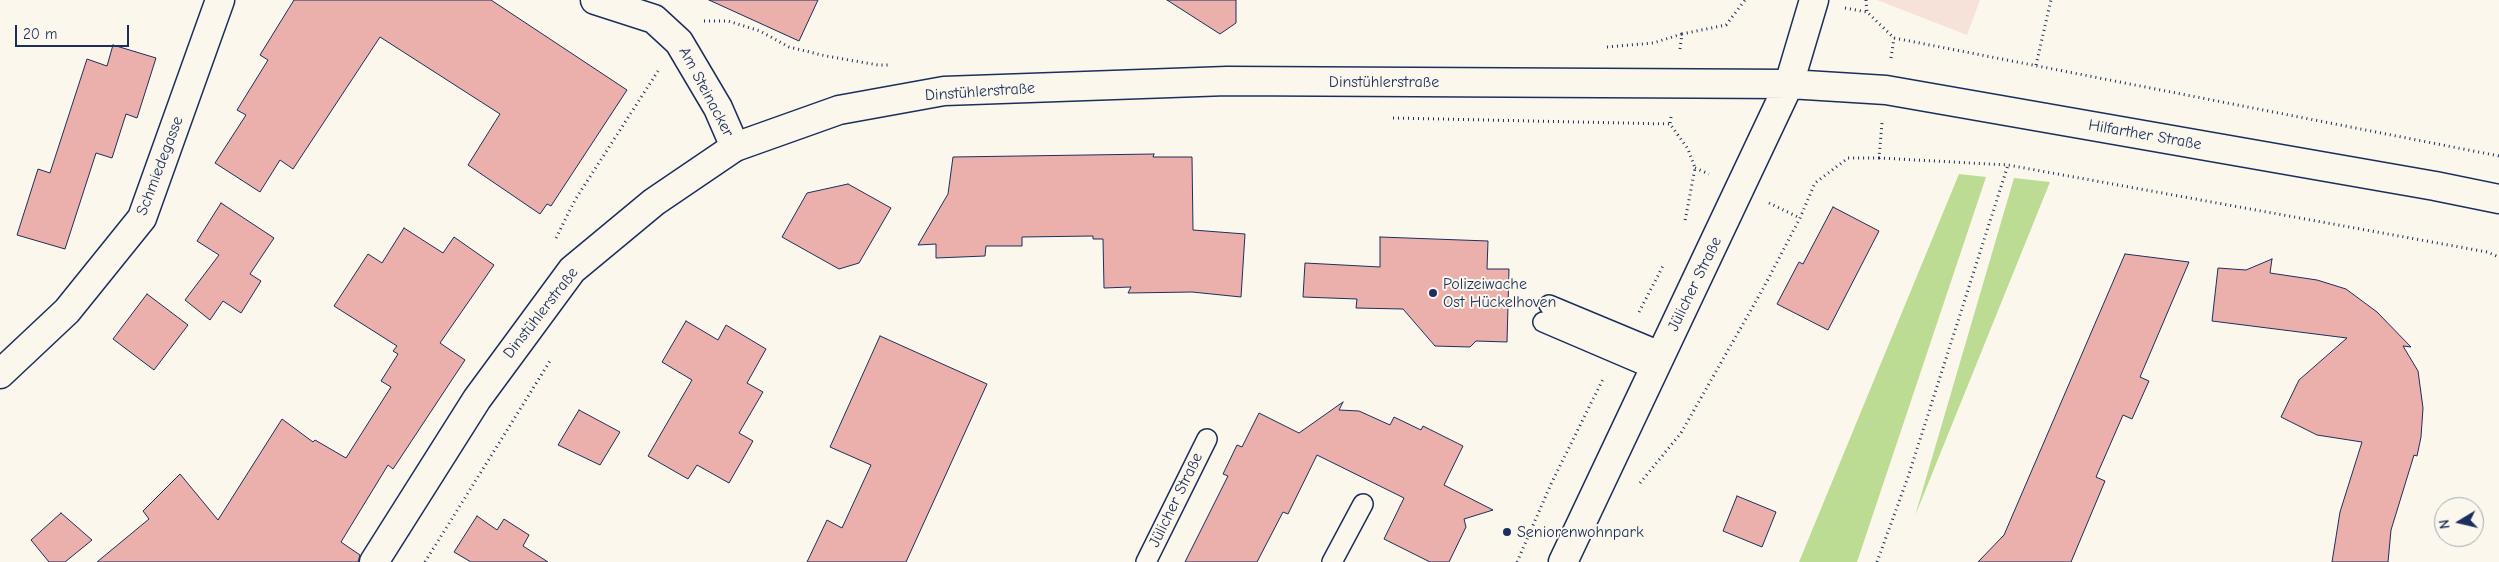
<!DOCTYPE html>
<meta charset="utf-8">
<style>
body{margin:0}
#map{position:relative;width:2499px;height:562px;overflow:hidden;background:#fbf7ec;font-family:"Comic Neue",sans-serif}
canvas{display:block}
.north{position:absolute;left:2434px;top:497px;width:50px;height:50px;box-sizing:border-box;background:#fbf7ec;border:1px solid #a1a7b3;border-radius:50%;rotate:261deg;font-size:14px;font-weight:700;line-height:20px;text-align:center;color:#1b2f5e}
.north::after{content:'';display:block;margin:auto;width:18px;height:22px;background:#1b2f5e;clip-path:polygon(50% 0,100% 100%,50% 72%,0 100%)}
.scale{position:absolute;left:15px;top:25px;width:114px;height:22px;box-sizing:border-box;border:2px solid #1b2f5e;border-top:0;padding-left:6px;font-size:15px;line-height:18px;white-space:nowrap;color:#1b2f5e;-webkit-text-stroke:4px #fbf7ec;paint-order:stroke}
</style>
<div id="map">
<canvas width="2499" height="562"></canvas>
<div class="north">N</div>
<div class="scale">20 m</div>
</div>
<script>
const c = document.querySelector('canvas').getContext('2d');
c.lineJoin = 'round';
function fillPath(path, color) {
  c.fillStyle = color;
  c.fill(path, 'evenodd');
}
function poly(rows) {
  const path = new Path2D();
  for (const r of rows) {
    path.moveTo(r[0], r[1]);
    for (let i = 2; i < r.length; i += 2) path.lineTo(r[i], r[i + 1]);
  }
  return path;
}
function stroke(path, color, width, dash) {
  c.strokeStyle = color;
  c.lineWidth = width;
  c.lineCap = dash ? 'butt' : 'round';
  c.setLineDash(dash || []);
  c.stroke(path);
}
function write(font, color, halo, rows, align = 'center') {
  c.font = font + ' "Comic Neue",sans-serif';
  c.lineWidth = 4;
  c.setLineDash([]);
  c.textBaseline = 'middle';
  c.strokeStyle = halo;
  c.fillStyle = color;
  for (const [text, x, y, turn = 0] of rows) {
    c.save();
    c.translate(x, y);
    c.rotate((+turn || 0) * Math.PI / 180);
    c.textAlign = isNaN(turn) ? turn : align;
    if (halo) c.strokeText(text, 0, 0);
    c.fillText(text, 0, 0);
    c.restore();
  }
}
fillPath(poly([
 [1877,0,1980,0,1967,35]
]), '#f6e2d9');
fillPath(poly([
 [1959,174,1986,177,1857,562,1799,562],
 [2014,178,2050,182,1915,516]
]), '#bcdb93');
const building = poly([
 [294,0,491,0,627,90,551,206,547,204,540,214,468,165,500,114,380,37,293,169,280,160,260,192,215,163,246,115,237,110,268,60,260,55,294,0],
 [709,0,818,0,799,41,709,0],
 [1167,0,1236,0,1236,23,1220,34,1167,0],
 [113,45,156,58,137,118,126,114,112,158,96,153,65,249,17,235,38,169,50,173,87,59,107,66,113,45],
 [1154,154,1153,157,1192,157,1193,230,1245,234,1241,297,1192,292,1128,293,1131,287,1104,288,1103,239,1093,239,1093,236,1022,237,1022,246,986,246,985,256,936,258,936,244,918,245,948,194,953,157,1154,154],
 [848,184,891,208,859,263,839,269,782,237,807,193,848,184],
 [221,203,274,238,250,274,261,281,241,313,223,301,210,320,185,300,219,255,197,241,221,203],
 [1833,207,1879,231,1828,330,1777,304,1799,262,1803,264,1833,207],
 [404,228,443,253,454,237,494,265,440,343,465,360,393,469,388,465,341,542,360,555,358,562,97,562,149,519,143,511,180,474,218,520,282,419,313,442,315,440,346,458,391,387,381,381,398,354,393,351,397,346,334,306,368,254,382,263,404,228],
 [1380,237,1488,241,1487,269,1509,269,1507,342,1476,341,1470,347,1435,346,1403,309,1356,308,1357,299,1303,297,1305,263,1380,267,1380,237],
 [2125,254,2189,262,2140,377,2149,381,2132,419,2123,415,2096,477,2105,481,2071,562,1978,562,2004,535,2125,254],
 [2272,259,2270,273,2317,280,2346,289,2377,312,2411,347,2403,346,2418,371,2423,408,2421,437,2417,456,2414,455,2391,530,2388,562,2332,562,2340,512,2362,442,2317,435,2281,417,2299,380,2347,338,2212,321,2218,268,2246,270,2272,259],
 [147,294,188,325,154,370,113,339,147,294],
 [686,321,718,340,726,325,766,349,747,383,763,392,739,433,753,441,729,483,697,465,688,479,648,456,692,380,662,362,686,321],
 [880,336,987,384,906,562,807,562,827,520,842,528,871,465,830,447,880,336],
 [1343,402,1339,410,1359,411,1390,425,1394,417,1421,430,1423,426,1463,446,1444,485,1493,510,1464,519,1466,527,1449,562,1430,562,1384,539,1404,498,1317,455,1288,514,1283,512,1257,562,1185,562,1228,476,1223,474,1237,445,1242,447,1259,413,1299,433,1343,402],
 [579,410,620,432,600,465,558,445,579,410],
 [1737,496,1776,512,1762,547,1723,531,1737,496],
 [61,513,92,540,65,562,49,562,31,540,61,513],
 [477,516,497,530,504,519,529,535,523,546,548,562,471,562,454,552,477,516]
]);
fillPath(building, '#ecb0ac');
stroke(building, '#1b2f5e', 1);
const service = poly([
 [1549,305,1662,352],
 [1543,322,1653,369],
 [1146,562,1207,439],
 [1332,562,1363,504]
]);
const minor = poly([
 [595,0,654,19,679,42,718,108,735,147],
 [0,374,67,311,142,218,220,0]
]);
const secondary = poly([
 [374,562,477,399,572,270,654,202,735,147,839,110,944,91,1227,81,1789,84,1886,90,2435,186,2499,199],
 [1563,562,1789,84,1814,0]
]);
stroke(service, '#1b2f5e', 22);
stroke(minor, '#1b2f5e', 31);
stroke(secondary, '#1b2f5e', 31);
stroke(poly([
 [1866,0,1867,12],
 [1845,8,1867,12,1894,38,2499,156],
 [704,21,728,21,760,31,789,47,826,56,878,65,888,65],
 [1607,47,1653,43,1682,34],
 [1680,49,1682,34,1726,25,1745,0],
 [1891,58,1894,38],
 [2036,65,2051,0],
 [1671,117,1670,124,1688,149,1695,168,1685,221],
 [1393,118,1670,124],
 [1879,158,2008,165,2487,252,2499,257],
 [1695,168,1709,174],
 [1769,203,1800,218],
 [556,238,575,200,658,71],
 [1639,312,1664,264],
 [1640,483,1681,433,1764,287,1800,218,1815,183,1848,158,1879,158,1882,123],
 [425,562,550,361],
 [1517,562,1551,484,1603,379],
 [1877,562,1908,477,2008,165]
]), '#1b2f5e', 3, [1, 4]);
stroke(service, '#fbf7ec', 19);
stroke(minor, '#fbf7ec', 28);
stroke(secondary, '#fbf7ec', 28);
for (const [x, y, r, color] of [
 [1433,293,5,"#1b2f5e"],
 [1507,532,5,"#1b2f5e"]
]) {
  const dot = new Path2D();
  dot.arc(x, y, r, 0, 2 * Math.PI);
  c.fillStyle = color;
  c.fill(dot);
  stroke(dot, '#fbf7ec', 2);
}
write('16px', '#1b2f5e', '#fbf7ec', [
 ["Dinstühlerstraße",1384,82],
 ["Am Steinacker",706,92,62],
 ["Dinstühlerstraße",980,92,-4],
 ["Hilfarther Straße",2145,135,10],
 ["Schmiedegasse",160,166,-69],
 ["Jülicher Straße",1695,284,-64],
 ["Dinstühlerstraße",541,313,-52],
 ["Jülicher Straße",1176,500,-64]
]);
write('16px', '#1b2f5e', '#fbf7ec', [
 ["Polizeiwache",1443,284],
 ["Ost Hückelhoven",1443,302],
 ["Seniorenwohnpark",1517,532]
], 'left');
</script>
